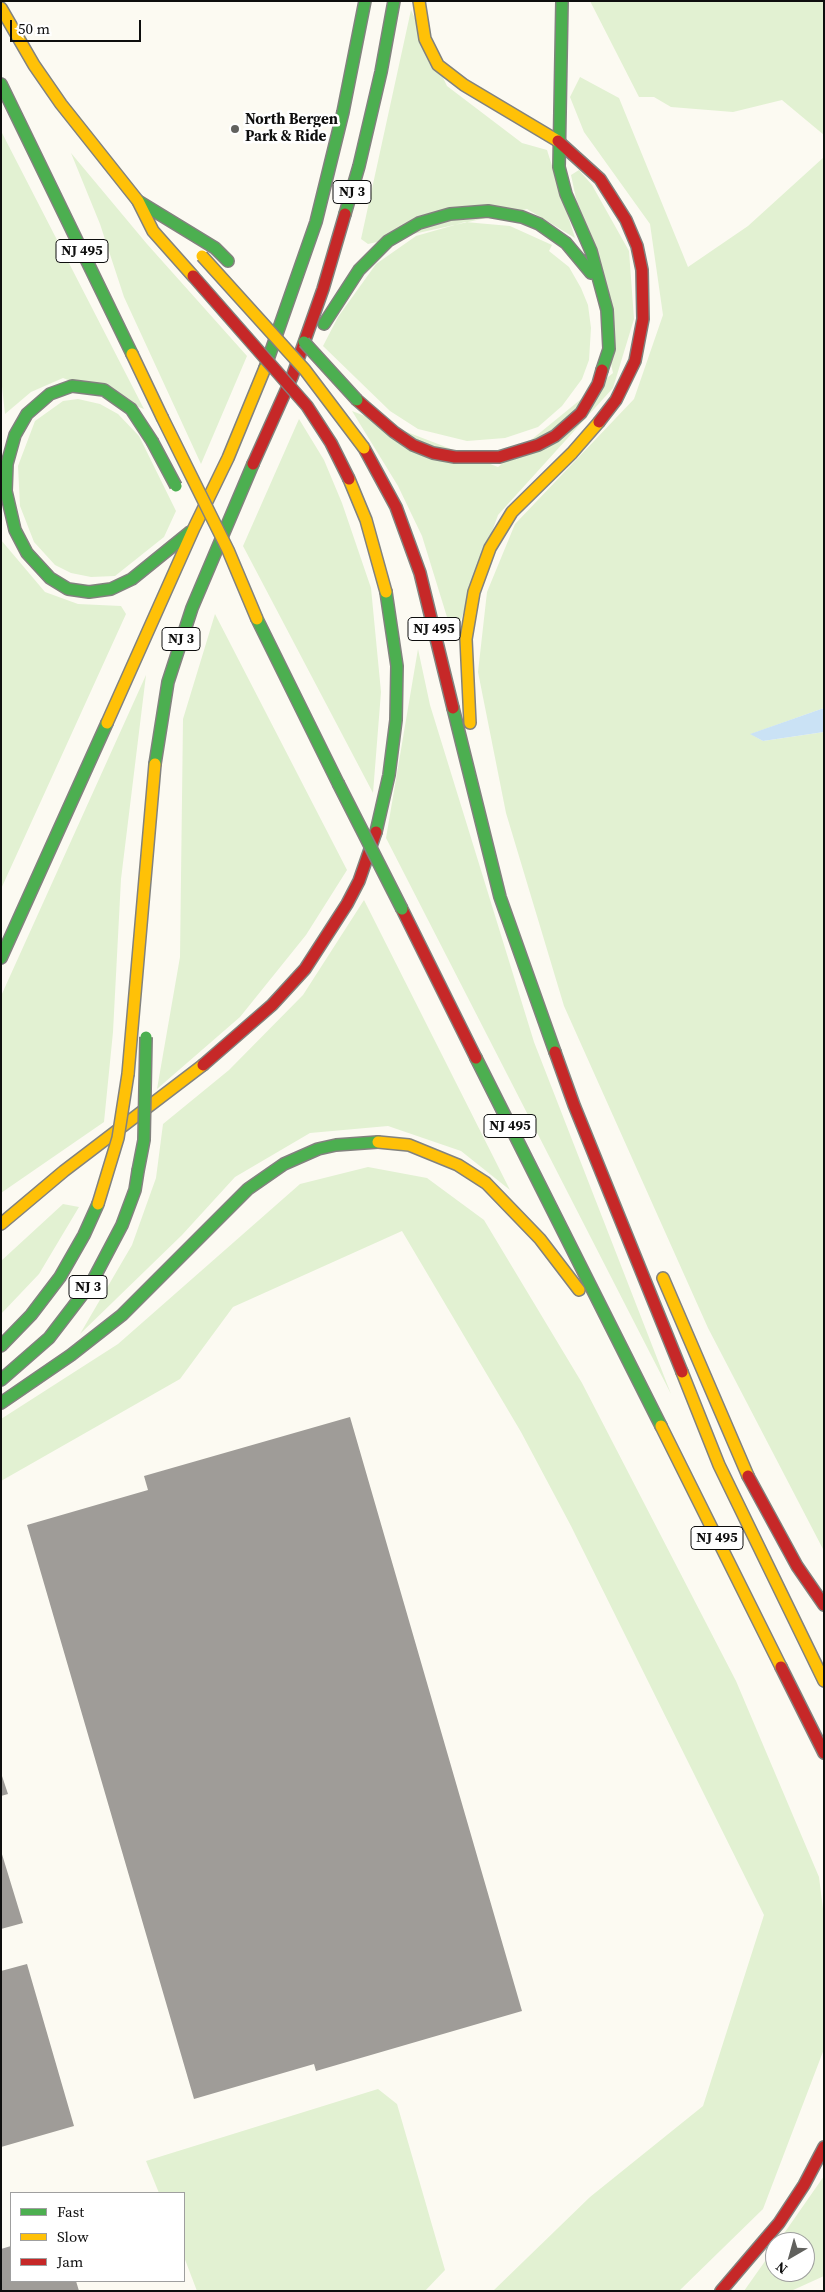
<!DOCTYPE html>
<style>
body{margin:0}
#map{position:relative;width:825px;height:2292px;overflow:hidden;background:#fcfaf2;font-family:"Source Serif 4",serif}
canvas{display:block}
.frame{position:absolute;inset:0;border:2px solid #0e0e0e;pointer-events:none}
.legend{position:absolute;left:10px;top:2192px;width:175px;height:90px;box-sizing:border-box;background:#fff;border:1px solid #9f9f9f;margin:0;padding:6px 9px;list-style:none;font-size:15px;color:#0e0e0e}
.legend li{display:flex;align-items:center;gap:10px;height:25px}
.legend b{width:25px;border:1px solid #9f9f9f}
.north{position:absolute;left:765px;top:2232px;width:50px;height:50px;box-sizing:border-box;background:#fff;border:1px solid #9f9f9f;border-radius:50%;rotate:218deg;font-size:14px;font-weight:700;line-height:20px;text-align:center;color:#0e0e0e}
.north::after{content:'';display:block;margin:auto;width:18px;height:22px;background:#61615e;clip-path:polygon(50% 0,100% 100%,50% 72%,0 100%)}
.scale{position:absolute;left:10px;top:20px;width:131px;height:22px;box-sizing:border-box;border:2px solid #0e0e0e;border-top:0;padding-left:6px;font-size:15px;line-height:18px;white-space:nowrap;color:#0e0e0e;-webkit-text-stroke:4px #fff;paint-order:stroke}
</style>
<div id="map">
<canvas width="825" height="2292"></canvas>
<div class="frame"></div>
<ul class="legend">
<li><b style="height:6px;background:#4caf50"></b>Fast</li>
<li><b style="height:6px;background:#ffc107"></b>Slow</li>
<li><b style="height:6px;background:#c62828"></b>Jam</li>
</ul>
<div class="north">N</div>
<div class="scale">50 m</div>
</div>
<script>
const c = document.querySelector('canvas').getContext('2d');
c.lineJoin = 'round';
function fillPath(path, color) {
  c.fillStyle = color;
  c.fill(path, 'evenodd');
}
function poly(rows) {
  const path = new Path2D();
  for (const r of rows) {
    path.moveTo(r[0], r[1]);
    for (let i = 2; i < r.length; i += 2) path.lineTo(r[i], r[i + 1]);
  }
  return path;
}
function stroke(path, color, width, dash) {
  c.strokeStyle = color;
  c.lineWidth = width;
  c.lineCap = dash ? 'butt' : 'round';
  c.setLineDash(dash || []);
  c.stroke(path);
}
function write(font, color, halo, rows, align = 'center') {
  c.font = font + ' "Source Serif 4",serif';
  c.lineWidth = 5;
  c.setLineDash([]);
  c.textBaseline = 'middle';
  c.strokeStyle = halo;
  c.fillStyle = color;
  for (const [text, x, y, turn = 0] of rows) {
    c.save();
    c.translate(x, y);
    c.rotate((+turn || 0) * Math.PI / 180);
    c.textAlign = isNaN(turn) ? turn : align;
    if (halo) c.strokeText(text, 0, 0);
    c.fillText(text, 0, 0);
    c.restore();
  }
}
fillPath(poly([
 [590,1,824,1,824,135,782,100,733,112,671,107,654,97,639,97],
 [411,10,447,86,522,143,547,150,575,238,527,209,368,244,361,239],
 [580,77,619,98,688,267,748,226,824,157,824,708,751,734,763,741,824,732,824,1551,708,1328,564,1006,506,813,478,672,487,592,515,524,634,399,663,315,650,224,584,132,570,97],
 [1,131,144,409,63,378,31,392,5,414,1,377],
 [71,153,147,244,247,356,201,464,124,297,100,224],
 [579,170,592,185,629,251,634,319,613,388,498,515,457,631,451,630,422,536,398,486,352,411,498,467,613,373,571,175],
 [465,222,510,226,552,245,549,251,569,267,581,288,588,305,591,328,589,360,582,379,562,406,538,427,505,438,467,441,418,429,390,411,323,346,338,317,376,264,416,236],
 [78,399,100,404,118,414,139,436,176,511,164,537,115,576,91,577,71,573,55,565,34,542,20,506,18,466,35,421,63,401],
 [299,419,324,460,342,503,371,588,381,692,373,793,243,546],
 [1,540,45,592,78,604,121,606,126,614,1,889],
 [215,614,347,870,306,935,240,1017,157,1089,180,957,183,719],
 [418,649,430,705,534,1042,671,1394,386,838],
 [146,675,121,879,113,1032,104,1122,1,1193,1,996],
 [364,900,510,1190,461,1151,388,1126,310,1133,235,1177,182,1235,80,1334,132,1245,156,1178,163,1124,229,1070,303,995],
 [368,1167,427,1178,484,1220,582,1383,736,1681,819,1877,824,1917,824,2049,763,2209,679,2291,493,2291,590,2197,703,2106,764,1915,571,1526,521,1432,402,1231,233,1307,180,1379,1,1481,1,1419,118,1344,300,1184],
 [63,1204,79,1207,39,1274,1,1314,1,1261],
 [378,2089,397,2104,445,2270,425,2291,197,2291,184,2257,184,2193,159,2193,146,2161],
 [824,2176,824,2276,791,2291,744,2291,775,2247,775,2272,805,2272,805,2242,778,2242]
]), '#e2f1d2');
fillPath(poly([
 [824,708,824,732,763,741,750,734]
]), '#cae2f5');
fillPath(poly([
 [350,1417,522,2011,316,2071,314,2064,194,2099,27,1525,148,1490,144,1476],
 [1,1773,8,1794,1,1796],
 [1,1851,23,1923,1,1929],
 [27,1964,74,2126,1,2147,1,1971],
 [11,2246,11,2281,76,2281,79,2291,1,2291,1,2249]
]), '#9f9c98');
const fast = poly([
 [562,1,559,167,566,194,591,251,607,310,609,349,602,370],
 [1,84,132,354],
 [138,201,215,248,228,261],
 [345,214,359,166,381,72,394,1],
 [324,324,359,270,388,241,419,223,450,214,488,211,522,217,539,224,566,243,591,273],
 [265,368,316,222,343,112,365,1],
 [152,441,131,409,104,390,72,386,50,394,27,414,15,435,7,464,6,491,15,530,27,553,50,578,68,589,89,592,111,589,132,579,190,532],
 [257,619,338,783],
 [453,708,500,897,555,1052],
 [155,764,168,682,192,608,253,464],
 [376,832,389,775,396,720,397,666,386,592],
 [1,958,107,723],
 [476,1058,661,1426],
 [1,1346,31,1315,60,1277,84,1235,98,1204],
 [1,1380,49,1338,92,1282,122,1225,135,1190,138,1171],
 [1,1403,71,1355,122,1315,248,1189,284,1164,318,1149,336,1145,378,1142]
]);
const slow = poly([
 [419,1,425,39,438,65,464,85,558,141],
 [1,8,34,65,61,104,138,201,153,231,193,276],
 [132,354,162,417],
 [349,479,366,520,386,592],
 [107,723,194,528,228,458,265,368],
 [470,723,466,639,474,592,490,548,512,512,572,453,599,422],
 [128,1074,155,764],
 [378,1142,409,1145,458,1165,486,1183,540,1239,579,1290],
 [1,1224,64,1171,203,1065],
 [663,1278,748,1476],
 [682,1372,719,1465,824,1681],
 [661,1426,781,1667]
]);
const jam = poly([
 [558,141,600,179,626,220,637,246,642,270,643,319,635,361,616,400,599,422],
 [357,400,394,432,413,445,433,453,455,457,499,457,538,445,555,436,581,413,598,384,602,370],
 [364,448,396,507,420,573,453,708],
 [253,464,292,377,323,289,345,214],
 [402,909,476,1058],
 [555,1052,574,1105,682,1372],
 [203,1065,272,1005,305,969,347,904,359,881,376,832],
 [748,1476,797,1566,824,1605],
 [781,1667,824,1753],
 [721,2291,779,2223,804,2185,824,2147]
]);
stroke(fast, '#82827e', 14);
stroke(slow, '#82827e', 14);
stroke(jam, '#82827e', 14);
stroke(fast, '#4caf50', 11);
stroke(slow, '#ffc107', 11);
stroke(jam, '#c62828', 11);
const fastBridge = poly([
 [304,342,357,400],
 [152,441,176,486],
 [338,783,402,909],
 [138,1171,144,1140,146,1037]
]);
const slowBridge = poly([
 [202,256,305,370,364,448],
 [162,417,228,550,257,619],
 [98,1204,118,1138,128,1074]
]);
const jamBridge = poly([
 [193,276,307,406,331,443,349,479]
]);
stroke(fastBridge, '#82827e', 14, []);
stroke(slowBridge, '#82827e', 14, []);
stroke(jamBridge, '#82827e', 14, []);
stroke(fastBridge, '#4caf50', 11);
stroke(slowBridge, '#ffc107', 11);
stroke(jamBridge, '#c62828', 11);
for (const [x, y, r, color] of [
 [235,129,5,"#61615e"]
]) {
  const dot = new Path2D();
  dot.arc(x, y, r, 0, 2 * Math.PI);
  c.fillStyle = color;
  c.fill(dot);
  stroke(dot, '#fff', 2);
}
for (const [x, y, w] of [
 [352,192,38],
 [82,251,52],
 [434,629,52],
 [181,639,38],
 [510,1126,52],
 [88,1287,38],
 [717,1538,52]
]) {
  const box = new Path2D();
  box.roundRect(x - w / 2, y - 11.5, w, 23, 4);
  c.fillStyle = '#fff';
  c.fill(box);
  stroke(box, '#0e0e0e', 1);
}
write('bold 14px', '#0e0e0e', null, [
 ["NJ 3",352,192],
 ["NJ 495",82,251],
 ["NJ 495",434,629],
 ["NJ 3",181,639],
 ["NJ 495",510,1126],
 ["NJ 3",88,1287],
 ["NJ 495",717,1538]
]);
write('bold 15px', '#0e0e0e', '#fff', [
 ["North Bergen",245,120],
 ["Park & Ride",245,137]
], 'left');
</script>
